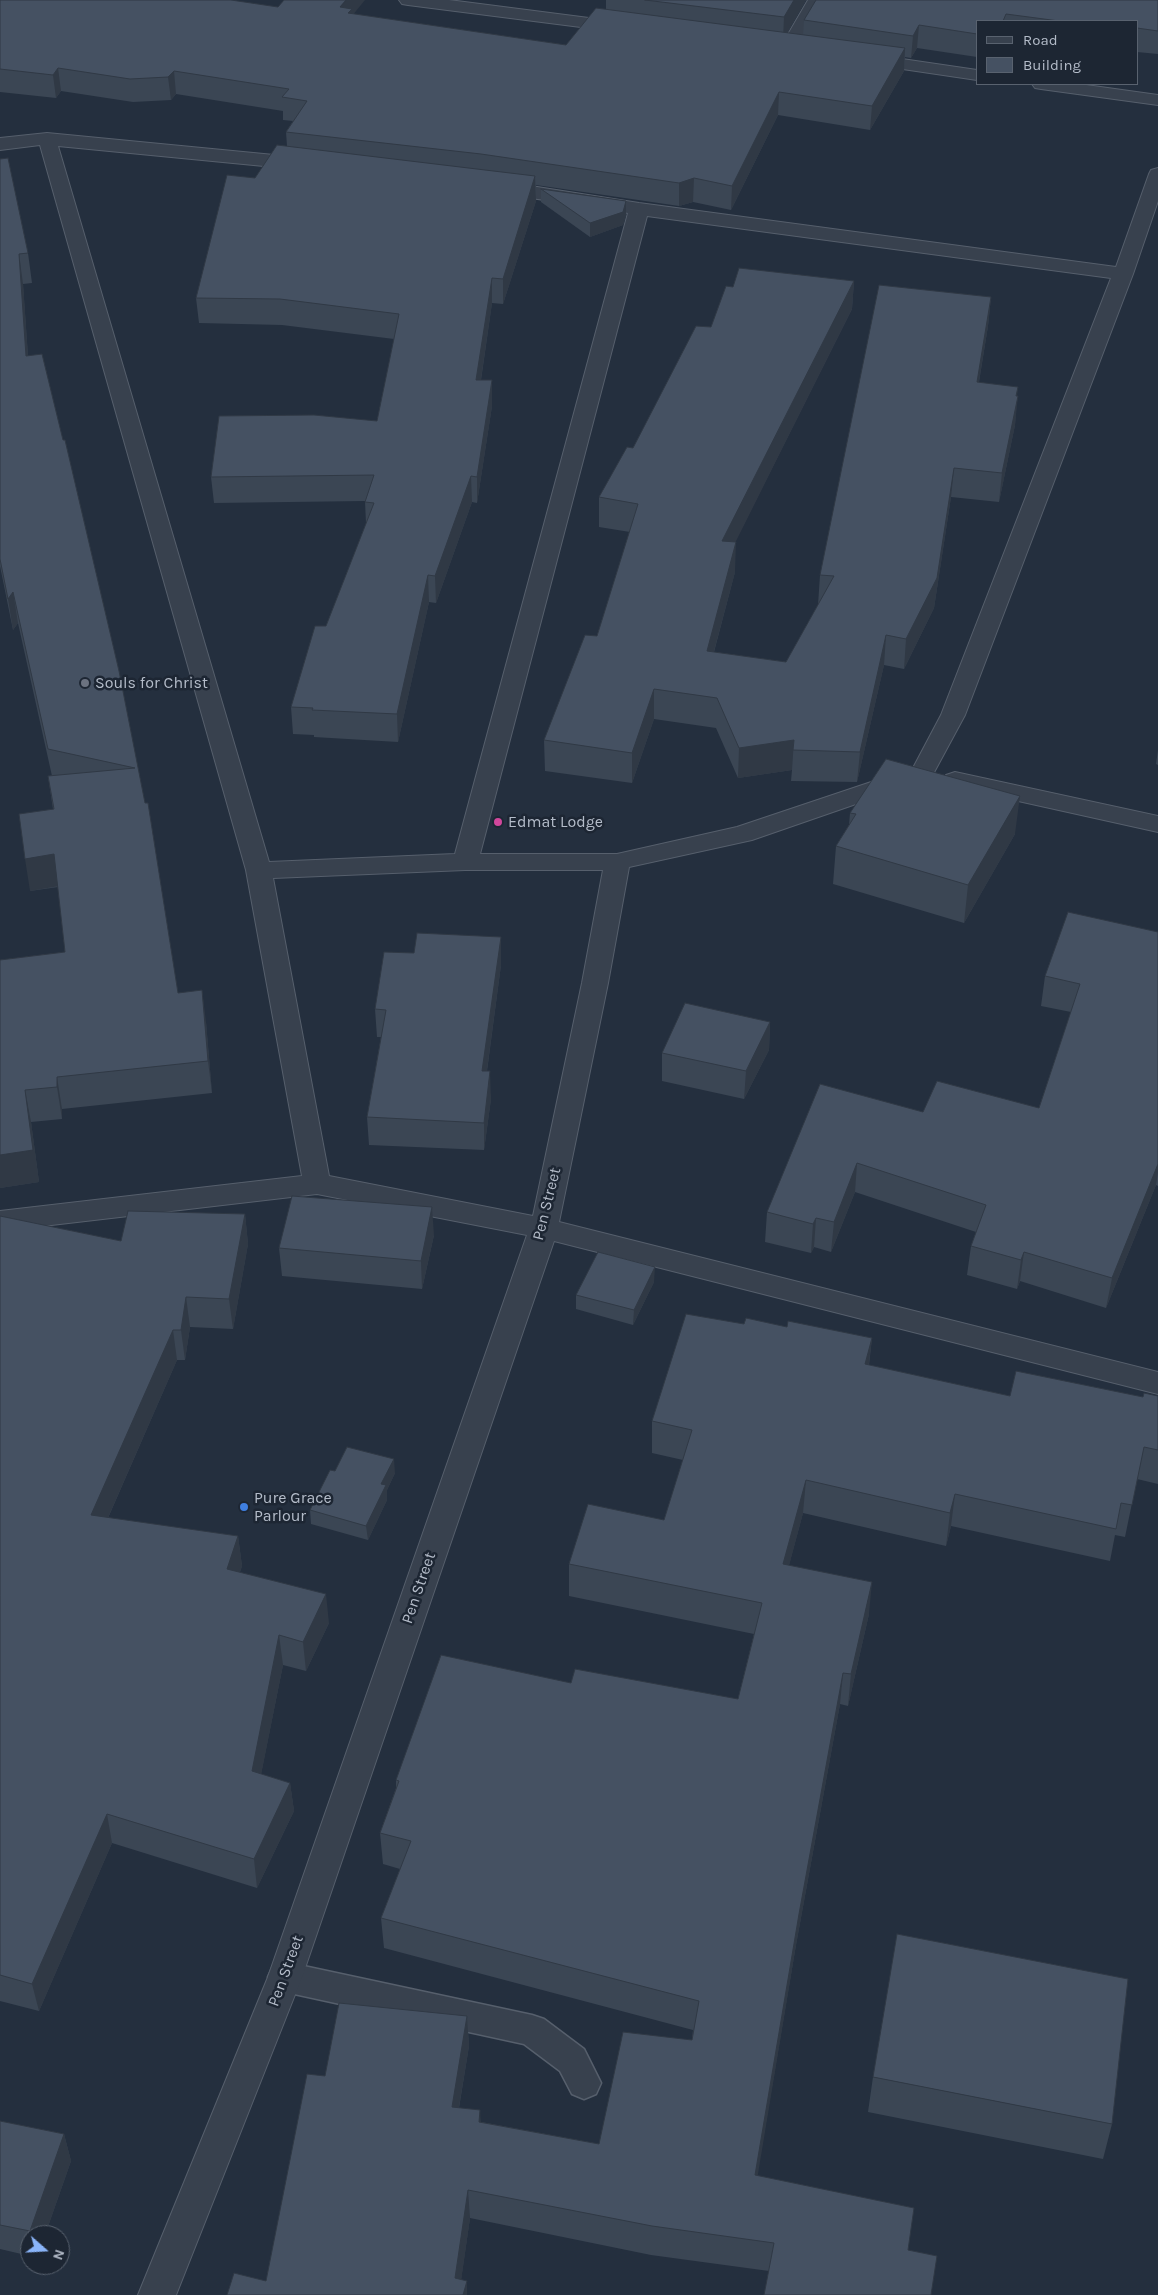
<!DOCTYPE html>
<style>
body{margin:0}
#map{position:relative;width:1158px;height:2295px;overflow:hidden;background:#242f3e;font-family:Karla,sans-serif}
canvas{display:block}
.legend{position:absolute;left:976px;top:20px;width:162px;height:65px;box-sizing:border-box;background:#1d2633;border:1px solid #59626f;margin:0;padding:6px 9px;list-style:none;font-size:15px;color:#b4bcc9}
.legend li{display:flex;align-items:center;gap:10px;height:25px}
.legend b{width:25px;border:1px solid #59626f}
.north{position:absolute;left:20px;top:2225px;width:50px;height:50px;box-sizing:border-box;background:#1d2633;border:1px solid #59626f;border-radius:50%;rotate:109deg;font-size:14px;font-weight:700;line-height:20px;text-align:center;color:#b4bcc9}
.north::after{content:'';display:block;margin:auto;width:18px;height:22px;background:#8ab4f8;clip-path:polygon(50% 0,100% 100%,50% 72%,0 100%)}
</style>
<div id="map">
<canvas width="1158" height="2295"></canvas>
<ul class="legend">
<li><b style="height:6px;background:#38414e"></b>Road</li>
<li><b style="height:14px;background:#455162"></b>Building</li>
</ul>
<div class="north">N</div>
</div>
<script>
const c = document.querySelector('canvas').getContext('2d');
c.lineJoin = 'round';
function poly(rows) {
  const path = new Path2D();
  for (const r of rows) {
    path.moveTo(r[0], r[1]);
    for (let i = 2; i < r.length; i += 2) path.lineTo(r[i], r[i + 1]);
  }
  return path;
}
function stroke(path, color, width, dash) {
  c.strokeStyle = color;
  c.lineWidth = width;
  c.lineCap = dash ? 'butt' : 'round';
  c.setLineDash(dash || []);
  c.stroke(path);
}
function fillPath(path, color) {
  c.fillStyle = color;
  c.fill(path, 'evenodd');
}
function write(font, color, halo, rows, align = 'center') {
  c.font = font + ' Karla,sans-serif';
  c.lineWidth = 5;
  c.setLineDash([]);
  c.textBaseline = 'middle';
  c.strokeStyle = halo;
  c.fillStyle = color;
  for (const [text, x, y, turn = 0] of rows) {
    c.save();
    c.translate(x, y);
    c.rotate((+turn || 0) * Math.PI / 180);
    c.textAlign = isNaN(turn) ? turn : align;
    if (halo) c.strokeText(text, 0, 0);
    c.fillText(text, 0, 0);
    c.restore();
  }
}
const lane = poly([
 [285,1962,532,2015,544,2019,584,2049,601,2083,596,2094,584,2099,572,2094,560,2071,524,2044,285,1992,273,1988,268,1977,273,1966,285,1962]
]);
const street = poly([
 [399,0,449,0,620,22,626,23,629,27,626,31,620,32,408,5,402,4,399,0],
 [808,0,826,0,795,52,783,52,780,48,808,0],
 [868,54,977,70,977,80,862,63,859,59,862,55,868,54],
 [1032,84,1079,84,1158,95,1158,105,1041,89,1035,88,1032,84],
 [47,133,305,158,312,160,314,164,312,168,305,170,58,146,269,862,455,854,628,213,499,193,492,191,490,187,492,183,499,181,639,203,1116,267,1149,174,1151,170,1158,168,1158,201,1133,274,965,715,931,778,752,840,629,867,608,983,559,1222,1158,1372,1158,1394,554,1241,302,1977,176,2295,138,2295,268,1977,527,1235,317,1194,0,1231,0,1211,302,1176,246,870,40,145,0,150,0,138,47,133],
 [647,216,1111,278,941,715,913,768,737,827,617,854,480,854,647,216],
 [465,870,603,870,582,983,533,1216,329,1176,273,878,465,870],
 [955,772,1158,816,1158,832,946,785,943,780,946,775,955,772]
]);
stroke(lane, '#565f6c', 3);
stroke(street, '#565f6c', 2);
fillPath(lane, '#38414e');
fillPath(street, '#38414e');
fillPath(poly([
 [0,0,278,7,354,14,566,45,606,9,606,0,806,0,787,33,803,35,804,20,1158,0,1158,54,1137,52,1137,21,977,21,977,57,917,48,911,58,905,57,904,71,870,130,778,115,731,210,693,202,679,206,536,185,536,201,503,304,492,303,481,380,492,380,492,406,477,503,472,502,436,603,429,602,398,742,314,737,314,735,293,734,291,707,326,626,366,524,365,501,214,503,211,477,377,421,394,339,282,325,199,323,196,298,255,178,287,146,286,132,293,121,283,120,283,111,176,94,171,100,133,102,61,91,56,98,0,92],
 [0,159,28,253,32,283,23,284,28,356,63,440,119,671,178,993,206,1022,212,1093,62,1109,62,1119,31,1122,39,1182,0,1188,0,960,65,952,58,887,30,891,53,809,48,776,52,776,18,623,13,630,0,566],
 [541,189,626,201,626,215,623,225,590,237,541,202],
 [854,281,852,309,735,542,735,572,714,652,786,662,818,605,820,575,991,297,988,326,979,382,1017,396,1015,425,999,502,951,497,934,608,904,669,884,665,857,782,791,781,792,770,738,778,716,728,654,719,632,783,545,771,544,740,597,636,630,532,599,527,599,497,633,448,711,327,733,287],
 [1158,750,1158,765,1156,764],
 [850,813,1015,834,964,923,833,884,836,846,849,825],
 [1158,932,1158,1186,1156,1185,1106,1308,1020,1281,1017,1289,967,1275,971,1246,976,1232,855,1192,831,1252,814,1247,811,1253,765,1242,767,1212,923,1112,1039,1108,1071,1012,1041,1006,1045,976],
 [501,937,501,965,487,1071,491,1099,484,1150,369,1145,367,1117,381,1037,377,1037,375,1009,414,953],
 [770,1022,769,1050,744,1099,662,1081,662,1053],
 [245,1214,248,1244,233,1329,190,1327,185,1360,177,1360,108,1518,238,1536,242,1566,240,1572,329,1623,306,1671,283,1665,261,1774,290,1783,294,1811,257,1888,112,1843,39,2011,0,2001,0,1216,121,1241],
 [434,1235,422,1289,282,1276,279,1248],
 [654,1282,633,1325,576,1309,576,1295],
 [744,1324,787,1327,872,1338,869,1365,1010,1396,1143,1397,1158,1396,1158,1484,1137,1479,1125,1537,1115,1535,1110,1561,951,1526,946,1546,803,1513,789,1565,869,1614,848,1706,840,1704,796,1945,757,2176,914,2208,769,2271,651,2255,470,2218,461,2280,467,2281,467,2295,227,2295,266,2281,325,2076,467,2016,469,2046,459,2108,481,2122,599,2144,692,2040,693,2030,384,1948,381,1918,400,1869,383,1864,380,1833,396,1788,396,1780,571,1683,738,1699,754,1634,569,1596,569,1564,664,1520,683,1460,652,1453,652,1421],
 [335,1471,395,1473,387,1490,387,1500,368,1540,311,1524,310,1510],
 [873,2077,1112,2124,1103,2159,868,2112],
 [0,2121,64,2134,71,2161,45,2235,30,2235,30,2256,0,2249]
]), '#3b4654');
fillPath(poly([
 [346,0,365,0,352,16,340,7],
 [794,0,806,0,783,40,784,17],
 [919,25,917,48,911,58,913,36],
 [905,48,904,71,870,130,872,106],
 [58,68,61,91,56,98,53,75],
 [174,71,176,94,171,100,168,77],
 [779,92,778,115,731,210,732,186],
 [535,176,536,201,503,304,503,279],
 [694,178,693,202,679,206,679,183],
 [626,201,626,215,623,225,590,237,590,223],
 [19,254,23,284,30,386,26,356],
 [492,278,492,303,477,406,476,380],
 [854,281,852,309,721,571,722,541],
 [991,297,988,326,974,411,977,382],
 [492,380,492,406,477,503,477,477],
 [1018,387,1015,414,1018,396,1015,425,999,502,1002,473],
 [954,468,951,497,934,608,904,669,906,639],
 [471,476,472,502,436,603,435,576],
 [736,542,735,572,706,681,707,651],
 [428,575,429,602,398,742,397,714],
 [13,592,18,623,13,630,8,599],
 [886,635,884,665,857,782,860,752],
 [654,689,654,719,632,783,632,753],
 [794,740,792,770,738,778,739,748],
 [1020,796,1015,834,964,923,968,885],
 [54,854,59,886,30,891,25,859],
 [501,937,501,965,483,1099,482,1071],
 [202,990,206,1022,212,1093,208,1061],
 [770,1022,769,1050,744,1099,746,1071],
 [490,1071,491,1099,484,1150,484,1123],
 [57,1077,62,1109,62,1119,57,1087],
 [25,1090,31,1122,39,1182,0,1188,0,1155],
 [857,1163,855,1192,831,1252,834,1222],
 [1158,1164,1158,1173,1156,1185,1106,1308,1112,1278],
 [432,1207,434,1235,422,1289,421,1261],
 [245,1214,248,1244,233,1329,229,1299],
 [816,1218,814,1247,811,1253,813,1224],
 [1024,1252,1020,1281,1017,1289,1021,1260],
 [655,1267,654,1282,633,1325,634,1310],
 [186,1297,190,1327,185,1360,181,1330],
 [173,1330,177,1360,96,1545,91,1515],
 [872,1338,868,1370,865,1364],
 [394,1459,395,1473,387,1490,387,1500,368,1540,366,1526,381,1484],
 [806,1480,803,1513,781,1596,783,1564],
 [955,1494,951,1526,946,1546,950,1513],
 [238,1536,242,1566,231,1598,227,1569],
 [872,1582,869,1614,848,1706,851,1674],
 [326,1594,329,1623,306,1671,303,1642],
 [279,1635,283,1665,256,1800,252,1771],
 [843,1673,840,1704,796,1945,753,2204,755,2175,799,1914],
 [290,1783,294,1811,257,1888,254,1859],
 [107,1814,112,1843,39,2011,32,1984],
 [467,2016,469,2046,454,2137,452,2107],
 [480,2110,482,2139,479,2122],
 [64,2134,71,2161,45,2235,31,2235,30,2231],
 [468,2190,470,2218,459,2295,455,2278],
 [467,2281,467,2295,463,2295]
]), '#303945');
const building = poly([
 [0,0,231,0,278,7,284,0,346,0,340,7,352,9,348,13,566,45,596,8,905,48,872,106,779,92,732,186,694,178,679,183,481,154,286,132,307,101,282,97,289,89,174,71,168,77,130,79,58,68,53,75,0,69,0,0],
 [645,0,794,0,784,17,645,0],
 [816,0,1158,0,1158,31,1137,28,1137,21,1059,21,1006,14,1003,21,977,21,977,34,919,25,913,36,804,20,816,0],
 [277,145,535,176,503,279,492,278,476,380,492,380,477,477,471,476,435,576,428,575,397,714,312,710,313,708,291,707,315,626,326,626,374,503,365,502,374,475,211,477,219,416,314,415,377,421,399,314,280,299,196,298,227,175,255,178,277,145],
 [8,158,28,253,19,254,26,356,42,354,63,440,65,440,119,671,145,803,148,803,178,993,202,990,208,1061,57,1077,57,1087,25,1090,33,1150,0,1155,0,960,65,952,54,854,25,859,19,814,54,809,48,776,135,768,48,749,13,592,8,599,0,559,0,159,8,158],
 [541,189,626,201,623,212,590,223,541,189],
 [739,268,854,281,722,541,736,542,707,651,786,662,834,576,820,575,879,285,991,297,977,382,1018,387,1016,396,1018,396,1002,473,954,468,937,578,906,639,886,635,860,752,793,750,794,740,739,748,717,698,654,689,632,753,544,740,585,635,597,636,638,504,599,497,627,447,633,448,696,326,711,327,726,286,733,287,739,268],
 [886,759,1020,796,968,885,836,846,856,814,850,813,886,759],
 [1068,912,1158,932,1158,1164,1112,1278,1024,1252,1021,1260,971,1246,986,1205,857,1163,834,1222,816,1218,813,1224,767,1212,820,1084,923,1112,937,1081,1039,1108,1080,984,1045,976,1068,912],
 [417,933,501,937,482,1071,490,1071,484,1123,367,1117,386,1010,375,1009,384,952,414,953,417,933],
 [685,1003,770,1022,746,1071,662,1053,685,1003],
 [292,1196,432,1207,421,1261,279,1248,292,1196],
 [128,1211,245,1214,229,1299,186,1297,181,1330,173,1330,91,1515,238,1536,227,1569,326,1594,303,1642,279,1635,252,1771,290,1783,254,1859,107,1814,32,1984,0,1975,0,1216,121,1241,128,1211],
 [598,1252,655,1267,634,1310,576,1295,598,1252],
 [686,1314,744,1324,746,1318,787,1327,788,1321,872,1338,865,1364,1010,1396,1016,1371,1143,1397,1144,1393,1158,1396,1158,1450,1144,1447,1132,1505,1121,1503,1116,1529,955,1494,950,1513,806,1480,783,1564,872,1582,851,1674,843,1673,799,1914,755,2175,914,2208,908,2250,937,2256,931,2295,764,2295,774,2243,652,2226,468,2190,455,2278,467,2281,463,2295,227,2295,234,2273,266,2281,307,2074,325,2076,339,2003,467,2016,452,2107,480,2110,479,2122,599,2144,623,2032,692,2040,699,2001,381,1918,411,1841,380,1833,399,1781,396,1780,441,1655,571,1683,575,1669,738,1699,762,1603,569,1564,588,1504,664,1520,692,1430,652,1421,686,1314],
 [347,1447,394,1459,381,1484,386,1485,366,1526,310,1510,330,1470,335,1471,347,1447],
 [897,1934,1128,1979,1112,2124,873,2077,897,1934],
 [0,2121,64,2134,30,2231,0,2225,0,2121]
]);
fillPath(building, '#455162');
stroke(building, '#303945', 1);
for (const [x, y, r, color] of [
 [85,683,5,"#6b7280"],
 [498,822,5,"#d1479c"],
 [244,1507,5,"#3f7fe0"]
]) {
  const dot = new Path2D();
  dot.arc(x, y, r, 0, 2 * Math.PI);
  c.fillStyle = color;
  c.fill(dot);
  stroke(dot, '#1d2633', 2);
}
write('16px', '#b4bcc9', '#1d2633', [
 ["Souls for Christ",95,683],
 ["Edmat Lodge",508,822],
 ["Pure Grace",254,1498],
 ["Parlour",254,1516]
], 'left');
write('16px', '#b4bcc9', '#1d2633', [
 ["Pen Street",547,1204,-76],
 ["Pen Street",419,1588,-71],
 ["Pen Street",286,1971,-70]
]);
</script>
